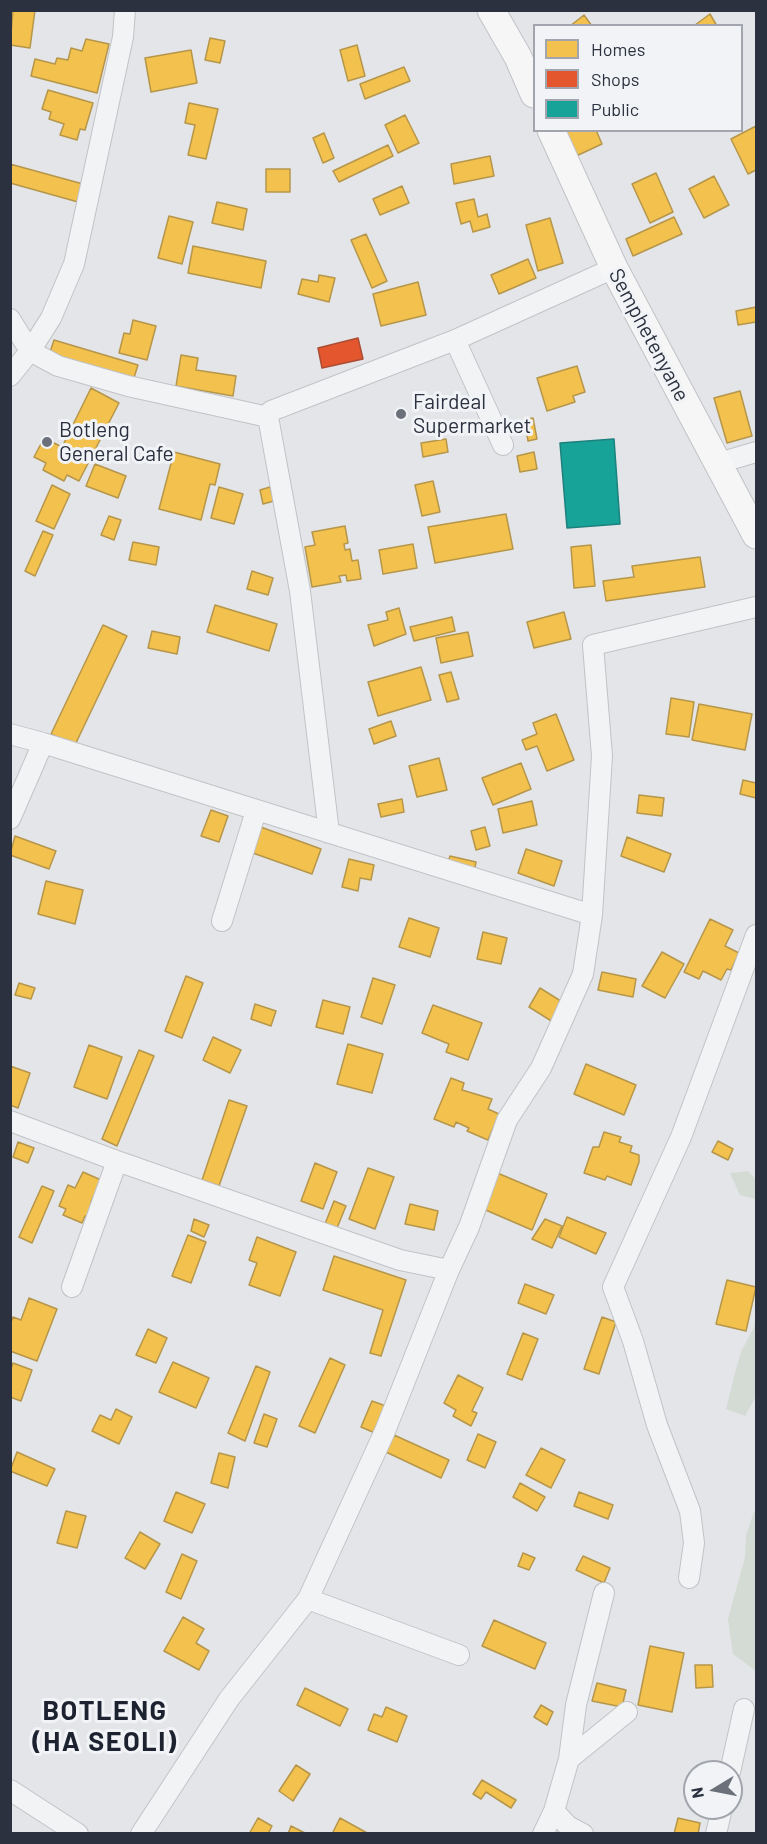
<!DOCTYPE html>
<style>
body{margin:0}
#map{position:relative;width:767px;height:1844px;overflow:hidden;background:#e3e5e8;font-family:Barlow,sans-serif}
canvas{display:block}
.frame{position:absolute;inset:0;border:12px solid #2b313f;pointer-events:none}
.legend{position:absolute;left:533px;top:24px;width:210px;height:108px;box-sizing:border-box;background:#f1f3f6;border:2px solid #a2a5ad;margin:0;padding:8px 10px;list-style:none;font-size:18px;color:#2b313f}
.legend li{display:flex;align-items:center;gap:12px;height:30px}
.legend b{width:30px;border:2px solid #a2a5ad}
.north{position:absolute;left:683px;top:1760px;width:60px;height:60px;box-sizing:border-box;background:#f1f3f6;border:2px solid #a2a5ad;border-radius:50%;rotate:260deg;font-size:16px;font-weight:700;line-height:24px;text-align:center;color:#2b313f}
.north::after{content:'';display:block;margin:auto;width:21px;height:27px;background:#6b707a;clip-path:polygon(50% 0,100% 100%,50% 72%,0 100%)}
</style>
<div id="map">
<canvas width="767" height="1844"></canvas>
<div class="frame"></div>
<ul class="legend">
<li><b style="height:16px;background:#f2c14e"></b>Homes</li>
<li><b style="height:16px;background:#e4572e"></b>Shops</li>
<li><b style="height:16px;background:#17a398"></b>Public</li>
</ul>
<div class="north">N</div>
</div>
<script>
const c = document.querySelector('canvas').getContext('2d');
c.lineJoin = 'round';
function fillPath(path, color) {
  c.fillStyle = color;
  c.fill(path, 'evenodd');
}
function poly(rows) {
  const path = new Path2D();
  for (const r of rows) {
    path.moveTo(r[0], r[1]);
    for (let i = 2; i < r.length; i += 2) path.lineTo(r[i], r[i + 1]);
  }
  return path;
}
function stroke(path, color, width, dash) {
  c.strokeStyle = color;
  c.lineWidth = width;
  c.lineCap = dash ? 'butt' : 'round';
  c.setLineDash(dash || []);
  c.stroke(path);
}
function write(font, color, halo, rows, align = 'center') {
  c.font = font + ' Barlow,sans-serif';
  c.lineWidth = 6;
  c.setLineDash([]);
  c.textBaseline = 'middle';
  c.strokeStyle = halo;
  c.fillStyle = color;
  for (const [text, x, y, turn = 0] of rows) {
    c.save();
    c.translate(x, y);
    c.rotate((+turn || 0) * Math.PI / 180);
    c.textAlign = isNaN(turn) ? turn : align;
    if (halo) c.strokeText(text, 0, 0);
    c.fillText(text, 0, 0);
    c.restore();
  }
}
fillPath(poly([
 [748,1171,756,1180,756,1199,740,1195,730,1173],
 [756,1312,756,1396,745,1416,726,1409,735,1373,741,1352,754,1327],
 [754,1512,756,1512,756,1671,733,1654,728,1619,745,1557,746,1535]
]), '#d3dbd4');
const homes = poly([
 [13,10,35,10,30,48,10,45,13,10],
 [710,14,717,26,695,26,695,25,710,14],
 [584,15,592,26,570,26,584,15],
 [210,38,225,41,220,63,205,60,210,38],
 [86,39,109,44,97,93,31,76,35,59,55,64,57,58,68,60,71,48,82,51,86,39],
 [357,45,365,76,348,81,340,50,357,45],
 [191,50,197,83,151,92,145,58,191,50],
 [404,67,410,81,365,99,360,84,404,67],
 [48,90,93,103,85,130,80,129,77,140,60,135,64,124,49,119,51,112,42,109,48,90],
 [189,103,218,109,206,159,188,155,195,125,185,123,189,103],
 [405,115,419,143,398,153,385,125,405,115],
 [756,126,756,170,748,174,731,139,756,126],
 [566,130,596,130,602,144,574,157,562,132,566,130],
 [324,133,334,158,323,163,313,138,324,133],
 [388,145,393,156,339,182,333,171,388,145],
 [490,156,494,176,454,184,451,164,490,156],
 [10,164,83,184,78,202,10,183,10,164],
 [266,169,290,169,290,192,266,192,266,169],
 [656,173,673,212,650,223,632,184,656,173],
 [714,176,729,205,704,218,689,189,714,176],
 [402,186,409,203,380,215,373,199,402,186],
 [474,199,478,217,487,214,490,227,473,232,470,221,461,224,456,203,474,199],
 [217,202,247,209,243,230,212,223,217,202],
 [169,216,193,222,182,264,158,258,169,216],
 [674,217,682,234,633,256,626,239,674,217],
 [550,218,563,263,538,271,526,225,550,218],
 [366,234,387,281,372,288,351,240,366,234],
 [193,246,266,261,261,288,188,273,193,246],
 [528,259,536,278,499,294,491,275,528,259],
 [319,275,335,278,329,302,298,294,302,279,318,282,319,275],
 [418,282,426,315,381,326,373,294,418,282],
 [756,307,756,322,738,325,736,311,756,307],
 [133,320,156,326,147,360,119,353,124,333,130,334,133,320],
 [54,340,138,365,132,384,48,358,54,340],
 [181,355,198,358,196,370,236,376,233,396,176,386,181,355],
 [577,366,585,392,573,396,575,402,547,411,537,378,577,366],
 [91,388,119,403,79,481,67,475,64,481,43,470,46,463,34,457,44,438,62,447,91,388],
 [740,391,752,436,727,443,714,398,740,391],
 [533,418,537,439,528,441,524,419,533,418],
 [446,439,448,452,423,457,421,443,446,439],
 [174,452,220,464,215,485,210,484,201,520,159,509,174,452],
 [534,452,537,469,520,472,517,456,534,452],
 [95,464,126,476,118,498,86,486,95,464],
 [433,481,440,512,422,516,415,485,433,481],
 [52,485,70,494,54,529,36,521,52,485],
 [219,487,243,494,234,524,211,518,219,487],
 [270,487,274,501,263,504,260,490,270,487],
 [506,514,513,549,435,563,428,527,506,514],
 [109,516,121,520,114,540,101,535,109,516],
 [345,526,348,543,344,544,345,550,350,549,352,561,358,560,361,579,347,581,346,575,339,576,341,582,312,587,305,547,315,545,312,532,345,526],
 [43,531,53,535,35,576,25,571,43,531],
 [133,542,159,547,156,565,129,560,133,542],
 [413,544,417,568,383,574,379,550,413,544],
 [591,545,595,586,574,588,571,547,591,545],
 [700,557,705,587,606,601,603,581,634,577,632,566,700,557],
 [252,571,273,578,268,595,247,589,252,571],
 [215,605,277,624,269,651,207,632,215,605],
 [399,608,406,634,374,646,368,625,388,620,386,612,399,608],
 [564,612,571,639,534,648,527,622,564,612],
 [452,617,455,631,414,641,410,627,452,617],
 [103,625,127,636,75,745,51,734,103,625],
 [152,631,180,637,177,654,148,648,152,631],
 [468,632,473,656,441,663,436,638,468,632],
 [421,667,431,700,378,716,368,682,421,667],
 [451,672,459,699,447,702,439,675,451,672],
 [671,698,694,702,689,737,666,734,671,698],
 [699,704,752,714,745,750,692,740,699,704],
 [556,714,574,760,547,771,537,746,526,750,522,740,537,734,533,723,556,714],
 [391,721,396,736,374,744,369,729,391,721],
 [439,758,447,790,417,797,409,766,439,758],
 [521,763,531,789,493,805,482,778,521,763],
 [743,780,756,783,756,798,740,794,743,780],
 [639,795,664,798,662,816,637,813,639,795],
 [402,799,404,812,381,817,378,804,402,799],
 [532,801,537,825,503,833,498,809,532,801],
 [211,810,228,816,219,842,201,836,211,810],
 [258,826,321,849,312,874,250,852,258,826],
 [485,827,490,846,476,850,471,831,485,827],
 [15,836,56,851,49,869,10,855,15,836],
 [627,837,671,854,664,872,621,856,627,837],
 [526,849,562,861,554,886,518,873,526,849],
 [450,856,476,862,474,872,447,865,450,856],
 [349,859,374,865,371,880,360,878,358,891,342,887,349,859],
 [46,881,83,890,75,924,38,914,46,881],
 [409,918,439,928,430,957,399,947,409,918],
 [710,919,733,930,725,946,739,953,731,970,727,969,721,980,703,971,699,979,684,972,710,919],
 [483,932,507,938,501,964,477,959,483,932],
 [662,952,684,964,665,998,642,986,662,952],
 [602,972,636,979,633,997,598,990,602,972],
 [186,976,203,983,182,1038,165,1031,186,976],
 [373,978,395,985,382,1024,361,1017,373,978],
 [19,983,35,988,31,999,15,995,19,983],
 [540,988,564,1003,553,1022,529,1007,540,988],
 [323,1000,350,1007,343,1034,316,1027,323,1000],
 [255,1004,276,1011,271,1026,251,1019,255,1004],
 [433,1005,482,1023,468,1060,446,1052,449,1044,422,1033,433,1005],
 [213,1037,241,1050,230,1073,203,1060,213,1037],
 [348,1044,383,1054,372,1093,337,1084,348,1044],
 [89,1045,122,1057,107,1099,74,1087,89,1045],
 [139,1050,154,1056,117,1146,102,1139,139,1050],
 [586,1064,636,1085,624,1115,574,1094,586,1064],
 [10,1066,30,1073,18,1108,10,1105,10,1066],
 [451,1078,464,1083,462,1090,492,1099,488,1109,499,1114,488,1140,467,1131,469,1128,456,1122,454,1127,434,1119,451,1078],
 [229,1100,247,1106,219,1186,202,1180,229,1100],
 [604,1132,621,1137,619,1142,632,1146,630,1152,639,1155,639,1162,631,1185,607,1176,605,1180,584,1173,593,1147,599,1147,604,1132],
 [718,1141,733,1149,728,1160,712,1152,718,1141],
 [18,1142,34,1148,28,1163,13,1157,18,1142],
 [315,1163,337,1172,323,1209,301,1201,315,1163],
 [368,1168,394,1177,375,1229,349,1219,368,1168],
 [83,1172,101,1180,91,1202,96,1204,90,1218,85,1216,82,1223,63,1215,66,1209,59,1206,68,1185,75,1188,83,1172],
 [495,1172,547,1194,532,1230,481,1208,495,1172],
 [42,1186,54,1191,32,1243,19,1237,42,1186],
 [334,1201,346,1206,337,1228,325,1224,334,1201],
 [410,1204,438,1211,434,1230,405,1224,410,1204],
 [567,1217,606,1233,596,1254,559,1237,567,1217],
 [194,1219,209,1225,204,1237,191,1231,194,1219],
 [545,1219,562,1226,552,1248,532,1239,545,1219],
 [188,1235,206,1242,191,1283,172,1276,188,1235],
 [257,1237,296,1252,280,1296,249,1285,257,1263,249,1260,257,1237],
 [334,1256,406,1280,381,1356,370,1353,383,1310,323,1290,334,1256],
 [727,1280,756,1287,746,1331,716,1324,727,1280],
 [525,1284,554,1295,546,1314,518,1303,525,1284],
 [29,1298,57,1309,37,1361,10,1351,10,1325,13,1317,21,1320,29,1298],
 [602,1317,616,1322,599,1374,584,1369,602,1317],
 [148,1329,167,1338,156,1363,136,1355,148,1329],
 [523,1333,538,1339,522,1380,507,1374,523,1333],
 [330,1358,345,1365,315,1433,299,1426,330,1358],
 [173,1362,209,1378,196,1408,159,1392,173,1362],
 [13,1363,32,1370,21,1401,10,1397,10,1371,13,1363],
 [256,1366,270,1372,245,1441,228,1433,256,1366],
 [458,1375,483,1388,472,1411,477,1413,471,1426,453,1416,456,1410,444,1403,458,1375],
 [372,1401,386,1406,375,1433,361,1427,372,1401],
 [116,1409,132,1417,119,1444,92,1431,100,1415,111,1420,116,1409],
 [264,1414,277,1419,267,1447,254,1443,264,1414],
 [478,1434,496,1442,485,1468,467,1460,478,1434],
 [394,1435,449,1460,441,1478,386,1452,394,1435],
 [541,1448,565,1460,551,1488,526,1475,541,1448],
 [17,1452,55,1469,47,1486,10,1471,17,1452],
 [219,1453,235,1457,228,1488,211,1483,219,1453],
 [520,1483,545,1497,537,1511,513,1497,520,1483],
 [176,1492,205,1504,192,1533,164,1521,176,1492],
 [579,1492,613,1505,608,1519,574,1506,579,1492],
 [66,1511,86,1516,77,1548,57,1543,66,1511],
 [140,1532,160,1544,145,1569,125,1558,140,1532],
 [523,1553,535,1558,529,1570,518,1566,523,1553],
 [182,1554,197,1561,181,1599,166,1592,182,1554],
 [583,1556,610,1568,604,1583,576,1570,583,1556],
 [183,1617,204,1629,196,1643,209,1651,199,1670,164,1651,183,1617],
 [494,1620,546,1643,535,1669,482,1646,494,1620],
 [650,1646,684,1653,672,1712,638,1705,650,1646],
 [695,1665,712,1665,713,1687,696,1688,695,1665],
 [597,1683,626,1690,622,1707,592,1701,597,1683],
 [305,1688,348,1709,340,1726,297,1705,305,1688],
 [541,1705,553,1712,547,1725,534,1717,541,1705],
 [386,1707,407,1716,397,1742,368,1730,374,1714,382,1717,386,1707],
 [296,1765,310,1774,293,1801,279,1791,296,1765],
 [482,1780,516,1800,511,1808,486,1792,481,1799,473,1794,482,1780],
 [258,1818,272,1826,268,1834,249,1834,258,1818],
 [340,1818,369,1834,332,1834,340,1818],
 [678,1818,700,1823,698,1834,674,1834,678,1818],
 [291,1826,307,1834,288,1834,291,1826]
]);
fillPath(homes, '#f2c14e');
stroke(homes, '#b6964a', 1.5);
const shops = poly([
 [358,338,363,359,322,368,318,348,358,338]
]);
fillPath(shops, '#e4572e');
stroke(shops, '#ac4c33', 1.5);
const public = poly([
 [614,439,620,524,567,528,560,443,614,439]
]);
fillPath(public, '#17a398');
stroke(public, '#1d817d', 1.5);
const minor = poly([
 [125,10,123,37,74,264,51,318,30,351,58,366,128,386,268,417],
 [10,319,30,351,10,376],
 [455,340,503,445],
 [719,463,756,452],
 [10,734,43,743],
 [10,819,43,743,592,915],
 [329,833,300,591,268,417,271,411,455,340,614,268],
 [222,921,256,811],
 [10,1121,117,1161,400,1260,449,1270,469,1227,507,1120,541,1068,583,974,592,915,602,756,593,645,756,607],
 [72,1287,117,1161],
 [689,1578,694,1543,690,1511,657,1425,633,1341,613,1287,681,1137,756,935],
 [308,1599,459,1655],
 [569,1759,576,1705,604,1593],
 [730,1772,744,1709],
 [10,1790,78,1834],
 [554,1811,568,1826,583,1834],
 [141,1834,229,1699,308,1599,385,1431,449,1270],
 [543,1834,554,1811,569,1759,627,1712],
 [716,1834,722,1808]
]);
const secondary = poly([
 [491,10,518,57,534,94],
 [551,130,614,268,756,535]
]);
stroke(minor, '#c1c3c6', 22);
stroke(secondary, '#c1c3c6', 29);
stroke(minor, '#f2f3f5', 20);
stroke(secondary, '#f6f6f7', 27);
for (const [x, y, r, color] of [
 [401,414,6,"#6b707a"],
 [47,442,6,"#6b707a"]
]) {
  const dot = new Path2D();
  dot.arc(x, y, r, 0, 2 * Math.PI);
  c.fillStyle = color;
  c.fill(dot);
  stroke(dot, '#f1f3f6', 2);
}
write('21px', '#2b313f', '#f1f3f6', [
 ["Semphetenyane",649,335,62]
]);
write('21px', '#2b313f', '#f1f3f6', [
 ["Fairdeal",413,402],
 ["Supermarket",413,426],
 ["Botleng",59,430],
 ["General Cafe",59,454]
], 'left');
c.letterSpacing = '1.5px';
write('bold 27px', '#1d2230', '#f1f3f6', [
 ["BOTLENG",105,1711],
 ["(HA SEOLI)",105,1742]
]);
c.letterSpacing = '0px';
</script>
